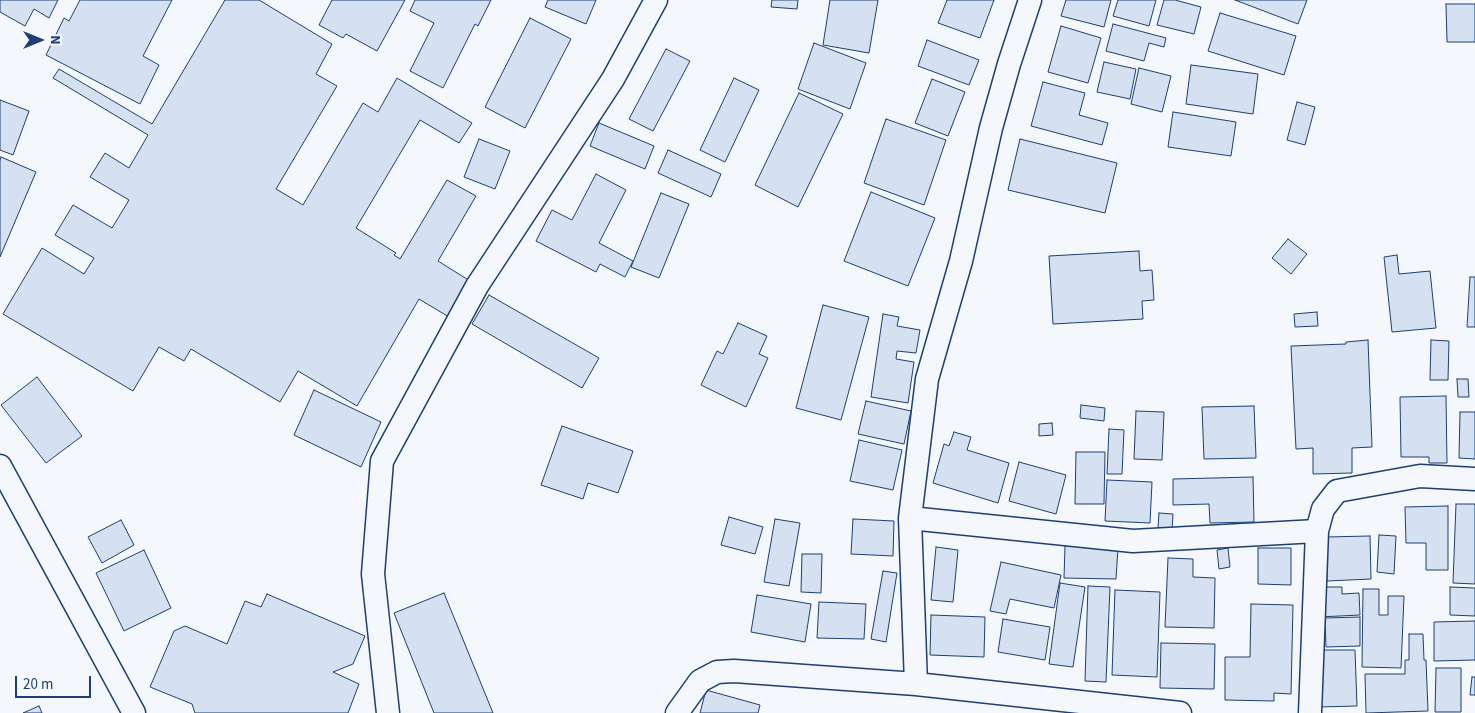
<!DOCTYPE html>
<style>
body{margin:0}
#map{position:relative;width:1475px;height:713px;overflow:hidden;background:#f4f7fb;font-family:"Source Sans 3",sans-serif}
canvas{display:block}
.north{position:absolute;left:15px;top:15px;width:50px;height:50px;-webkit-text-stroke:4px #f4f7fb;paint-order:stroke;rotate:90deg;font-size:14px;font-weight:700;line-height:20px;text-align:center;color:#1d3f73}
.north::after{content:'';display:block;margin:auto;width:18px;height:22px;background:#1d3f73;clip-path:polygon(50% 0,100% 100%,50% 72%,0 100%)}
.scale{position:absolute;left:15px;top:676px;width:76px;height:22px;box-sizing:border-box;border:2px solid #1d3f73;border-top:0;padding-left:6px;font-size:15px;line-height:18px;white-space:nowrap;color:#1d3f73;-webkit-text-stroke:4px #f4f7fb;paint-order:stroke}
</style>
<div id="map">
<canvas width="1475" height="713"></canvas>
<div class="north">N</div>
<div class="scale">20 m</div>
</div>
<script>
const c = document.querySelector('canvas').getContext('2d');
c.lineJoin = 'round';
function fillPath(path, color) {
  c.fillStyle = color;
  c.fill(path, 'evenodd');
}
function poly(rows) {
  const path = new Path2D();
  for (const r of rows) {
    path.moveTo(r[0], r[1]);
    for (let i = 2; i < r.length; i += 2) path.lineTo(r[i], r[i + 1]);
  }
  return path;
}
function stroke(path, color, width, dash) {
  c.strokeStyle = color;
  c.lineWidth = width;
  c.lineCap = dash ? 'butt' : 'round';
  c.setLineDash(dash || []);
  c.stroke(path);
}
const building = poly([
 [0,0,58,0,49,18,34,9,25,26,0,12,0,0],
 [80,0,172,0,143,56,159,65,140,104,46,55,64,18,69,21,80,0],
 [225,0,259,0,332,44,316,74,337,86,276,189,303,205,363,103,378,112,397,78,472,123,459,143,420,120,356,228,396,253,394,255,400,259,447,180,476,196,438,261,470,281,449,317,419,299,357,406,298,371,280,402,191,349,184,361,159,347,133,391,3,314,42,248,84,274,94,258,55,235,73,205,112,228,129,200,90,177,105,153,129,168,148,135,53,78,59,69,152,124,225,0],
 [332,0,405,0,377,51,346,34,343,38,319,25,332,0],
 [415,0,491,0,478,26,475,24,443,88,410,71,434,23,410,11,415,0],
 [548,0,596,0,586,24,545,7,548,0],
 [772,0,798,0,797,9,771,7,772,0],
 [830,0,878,0,869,53,823,45,830,0],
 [947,0,994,0,980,38,938,23,947,0],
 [1066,0,1111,0,1104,27,1061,16,1066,0],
 [1118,0,1156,0,1149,26,1113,16,1118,0],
 [1164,0,1175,0,1201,7,1194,34,1157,25,1164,0],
 [1235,0,1307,0,1298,24,1235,0],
 [1446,4,1475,4,1475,42,1447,42,1446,4],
 [1220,13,1296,36,1284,75,1208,51,1220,13],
 [530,18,571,39,525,128,485,107,530,18],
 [1113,24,1166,38,1164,47,1149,43,1144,61,1106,51,1113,24],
 [1061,26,1101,38,1088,83,1048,72,1061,26],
 [927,40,979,60,969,85,918,66,927,40],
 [814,43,866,63,850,109,798,89,814,43],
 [666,49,690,61,653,131,629,119,666,49],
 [1104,62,1136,69,1130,99,1097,92,1104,62],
 [1191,65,1258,74,1253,114,1186,104,1191,65],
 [1139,68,1171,76,1162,112,1131,104,1139,68],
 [734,78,759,90,725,162,700,150,734,78],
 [932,79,965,92,948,136,915,123,932,79],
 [1043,82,1085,93,1079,115,1108,123,1102,145,1031,126,1043,82],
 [799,93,843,114,798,207,755,185,799,93],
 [0,100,29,111,13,155,0,150,0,100],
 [1297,102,1315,107,1305,145,1287,140,1297,102],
 [1173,112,1236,122,1231,156,1168,147,1173,112],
 [886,119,946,140,924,205,864,183,886,119],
 [599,123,654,146,645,169,590,146,599,123],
 [479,139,510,151,495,189,464,177,479,139],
 [1020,139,1117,163,1105,213,1008,190,1020,139],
 [668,150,721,174,711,197,658,173,668,150],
 [1,157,36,172,0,257,0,160,1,157],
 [596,174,626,190,599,243,633,261,625,277,600,264,596,272,536,241,552,210,572,220,596,174],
 [871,192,935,218,908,286,844,261,871,192],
 [661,193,689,204,659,278,631,267,661,193],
 [1288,239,1307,254,1291,274,1272,258,1288,239],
 [1139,251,1140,271,1152,270,1154,300,1142,301,1143,319,1053,324,1049,256,1139,251],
 [1397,255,1399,274,1430,271,1436,328,1392,332,1384,257,1397,255],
 [1470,277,1475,277,1475,327,1467,327,1470,277],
 [489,295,599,358,582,388,472,324,489,295],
 [823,305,869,317,841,420,796,408,823,305],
 [1317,312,1318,326,1295,327,1294,314,1317,312],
 [883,314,899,317,897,326,920,330,916,353,897,351,896,359,914,362,908,403,871,397,883,314],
 [738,323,767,336,759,354,768,358,746,407,701,385,717,351,723,354,738,323],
 [1368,340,1372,447,1352,448,1352,473,1313,474,1313,448,1296,449,1291,346,1346,344,1346,342,1368,340],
 [1431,340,1449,341,1448,380,1430,380,1431,340],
 [37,377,82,436,46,463,1,405,37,377],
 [1457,379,1468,379,1469,397,1458,397,1457,379],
 [314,390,381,422,361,467,294,435,314,390],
 [1446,396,1447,463,1429,463,1429,457,1401,457,1400,397,1446,396],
 [866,401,911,411,904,444,858,434,866,401],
 [1081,405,1105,408,1104,421,1080,418,1081,405],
 [1254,406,1256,458,1204,459,1202,407,1254,406],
 [1136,411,1164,412,1162,460,1134,459,1136,411],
 [1460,412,1475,412,1475,459,1459,458,1460,412],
 [1052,423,1053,435,1039,436,1039,424,1052,423],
 [562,426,633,451,618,493,588,483,583,499,541,485,562,426],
 [1109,429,1124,430,1122,474,1107,474,1109,429],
 [954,432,971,437,967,450,1009,463,998,503,933,483,944,444,949,446,954,432],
 [859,440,902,450,893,490,850,481,859,440],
 [1076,452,1105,452,1104,504,1075,504,1076,452],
 [1019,462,1066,475,1056,514,1009,501,1019,462],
 [1253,477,1254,522,1210,523,1209,504,1173,505,1173,479,1253,477],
 [1107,480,1152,482,1150,523,1105,521,1107,480],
 [1456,504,1475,504,1475,584,1453,583,1456,504],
 [1448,506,1448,570,1426,570,1426,543,1406,543,1405,507,1448,506],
 [1159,513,1173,514,1172,530,1158,529,1159,513],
 [729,517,763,527,755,554,721,545,729,517],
 [775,519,800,523,789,586,764,582,775,519],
 [853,519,894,521,893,556,851,554,853,519],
 [121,520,134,545,102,563,88,537,121,520],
 [1379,535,1396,536,1394,574,1377,572,1379,535],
 [1370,536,1371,579,1327,581,1326,537,1370,536],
 [1065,546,1118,548,1116,579,1064,578,1065,546],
 [936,547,958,550,953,602,931,600,936,547],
 [1228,548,1230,567,1219,569,1217,550,1228,548],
 [1258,548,1291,548,1291,585,1258,584,1258,548],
 [144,550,171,608,124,631,96,573,144,550],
 [802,554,822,554,821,593,801,592,802,554],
 [1168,558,1193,559,1193,577,1215,578,1214,628,1165,627,1168,558],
 [1001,562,1061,575,1054,608,1010,599,1006,614,990,611,1001,562],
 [883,571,897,573,886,642,871,639,883,571],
 [1060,583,1085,587,1073,667,1049,664,1060,583],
 [1088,586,1110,587,1106,682,1085,681,1088,586],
 [1318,587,1342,587,1342,594,1359,593,1360,615,1319,617,1318,587],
 [1450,587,1475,588,1475,616,1450,615,1450,587],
 [1363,589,1379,589,1379,615,1388,615,1388,596,1404,596,1401,668,1362,667,1363,589],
 [1115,590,1160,592,1157,677,1112,675,1115,590],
 [444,593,493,713,434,713,394,613,444,593],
 [267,594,365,636,353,664,333,672,359,684,348,713,195,713,192,704,150,687,174,631,185,626,227,644,245,601,261,607,267,594],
 [757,595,811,604,805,642,751,632,757,595],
 [819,602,866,604,864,639,817,638,819,602],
 [1251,604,1293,605,1291,694,1274,693,1274,701,1225,700,1225,657,1250,657,1251,604],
 [931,615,985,617,984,657,930,655,931,615],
 [1360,617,1360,646,1326,647,1325,618,1360,617],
 [1003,619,1050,627,1045,660,998,652,1003,619],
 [1475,621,1475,660,1434,661,1434,622,1475,621],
 [1409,634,1423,634,1424,660,1426,660,1428,711,1366,713,1365,674,1405,674,1405,660,1409,660,1409,634],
 [1161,643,1215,644,1214,689,1160,688,1161,643],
 [1316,650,1355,650,1357,706,1318,707,1316,650],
 [1436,668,1461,668,1461,712,1435,712,1436,668],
 [1472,677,1475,677,1475,695,1470,695,1472,677],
 [706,690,760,705,758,713,700,713,706,690],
 [39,706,42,713,23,713,39,706]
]);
fillPath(building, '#d5e0f0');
stroke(building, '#1d3f73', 1);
const minor = poly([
 [0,466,134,713],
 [910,518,1133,541,1317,531],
 [916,684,910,518,927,379,961,261,991,128,1009,64,1030,0],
 [388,713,373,574,382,461,477,286,613,79,656,0],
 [677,713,700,681,717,672,734,671,916,684,1180,713],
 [1310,713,1317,531,1323,509,1337,491,1420,476,1475,479]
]);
stroke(minor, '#1d3f73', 25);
stroke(minor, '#f4f7fb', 22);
</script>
